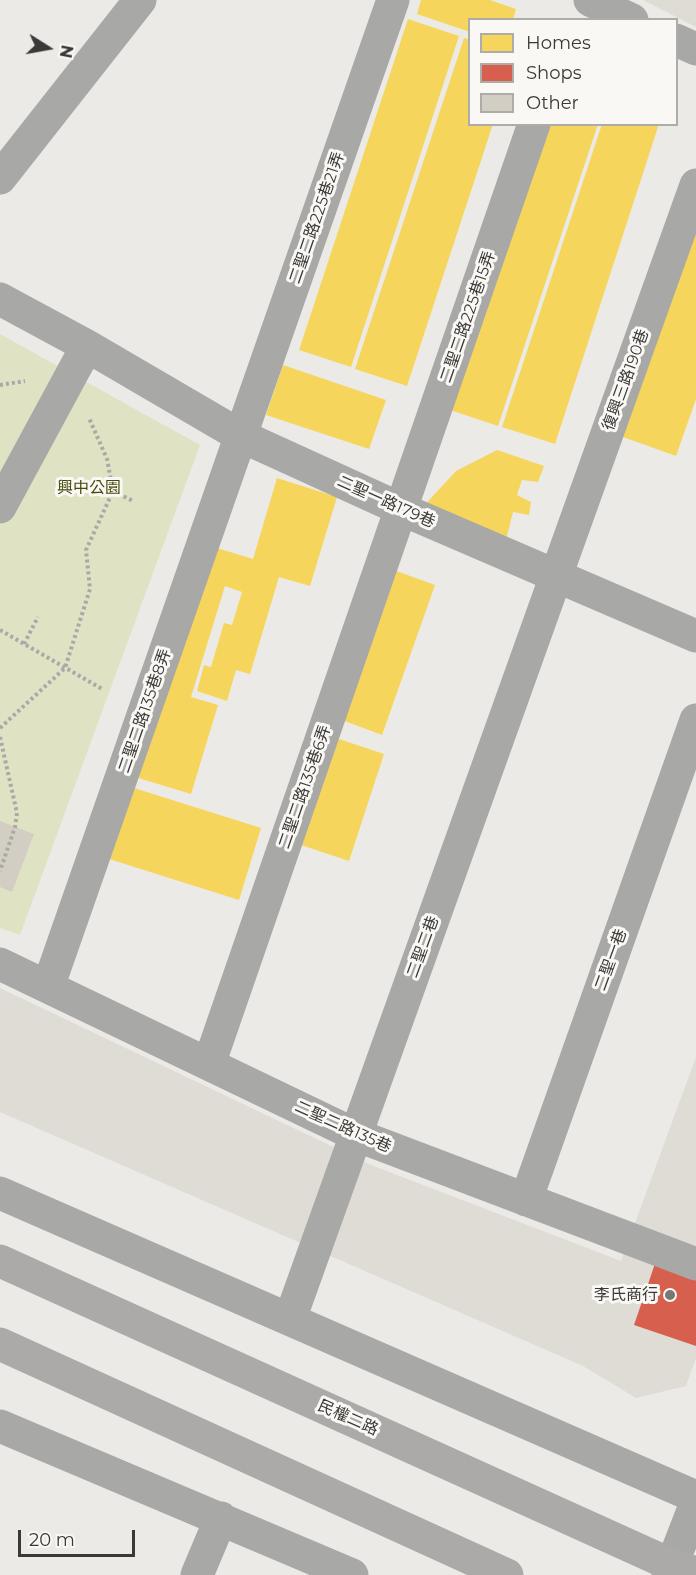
<!DOCTYPE html>
<meta charset="utf-8">
<style>
body{margin:0}
#map{position:relative;width:696px;height:1575px;overflow:hidden;background:#eceae7;font-family:Montserrat,sans-serif}
canvas{display:block}
.legend{position:absolute;left:468px;top:18px;width:210px;height:108px;box-sizing:border-box;background:#faf8f4;border:2px solid #adaca8;margin:0;padding:8px 10px;list-style:none;font-size:18px;color:#393937}
.legend li{display:flex;align-items:center;gap:12px;height:30px}
.legend b{width:30px;border:2px solid #adaca8}
.north{position:absolute;left:18px;top:18px;width:60px;height:60px;-webkit-text-stroke:4px #faf8f4;paint-order:stroke;rotate:101deg;font-size:16px;font-weight:700;line-height:24px;text-align:center;color:#393937}
.north::after{content:'';display:block;margin:auto;width:21px;height:27px;background:#393937;clip-path:polygon(50% 0,100% 100%,50% 72%,0 100%)}
.scale{position:absolute;left:18px;top:1530px;width:117px;height:27px;box-sizing:border-box;border:3px solid #393937;border-top:0;padding-left:8px;font-size:18px;line-height:21px;white-space:nowrap;color:#393937;-webkit-text-stroke:4px #faf8f4;paint-order:stroke}
</style>
<div id="map">
<canvas width="696" height="1575"></canvas>
<ul class="legend">
<li><b style="height:16px;background:#f6d55c"></b>Homes</li>
<li><b style="height:16px;background:#d6604d"></b>Shops</li>
<li><b style="height:16px;background:#d3cec4"></b>Other</li>
</ul>
<div class="north">N</div>
<div class="scale">20 m</div>
</div>
<script>
const c = document.querySelector('canvas').getContext('2d');
c.lineJoin = 'round';
function fillPath(path, color) {
  c.fillStyle = color;
  c.fill(path, 'evenodd');
}
function poly(rows) {
  const path = new Path2D();
  for (const r of rows) {
    path.moveTo(r[0], r[1]);
    for (let i = 2; i < r.length; i += 2) path.lineTo(r[i], r[i + 1]);
  }
  return path;
}
function stroke(path, color, width, dash) {
  c.strokeStyle = color;
  c.lineWidth = width;
  c.lineCap = dash ? 'butt' : 'round';
  c.setLineDash(dash || []);
  c.stroke(path);
}
function write(font, color, halo, rows, align = 'center') {
  c.font = font + ' Montserrat,"Noto Sans TC",sans-serif';
  c.lineWidth = 6;
  c.setLineDash([]);
  c.textBaseline = 'middle';
  c.strokeStyle = halo;
  c.fillStyle = color;
  for (const [text, x, y, turn = 0] of rows) {
    c.save();
    c.translate(x, y);
    c.rotate((+turn || 0) * Math.PI / 180);
    c.textAlign = isNaN(turn) ? turn : align;
    if (halo) c.strokeText(text, 0, 0);
    c.fillText(text, 0, 0);
    c.restore();
  }
}
fillPath(poly([
 [643,0,696,0,696,27],
 [0,988,371,1165,621,1261,696,1057,696,1358,686,1386,636,1398,583,1366,0,1112]
]), '#dedcd4');
fillPath(poly([
 [0,334,200,445,20,935,0,928]
]), '#e0e2c4');
fillPath(poly([
 [421,0,490,0,516,9,513,20,470,20,470,32,417,14],
 [408,19,459,36,351,367,299,350],
 [464,38,470,40,470,124,493,124,407,386,355,369],
 [540,124,598,124,498,426,447,409],
 [602,124,659,124,555,444,502,427],
 [696,222,696,399,676,456,609,432],
 [283,365,386,400,369,449,266,415],
 [497,450,544,466,538,482,522,480,517,495,531,502,529,515,513,512,505,544,420,510,456,471],
 [277,478,337,497,310,586,279,577,250,674,236,670,227,701,197,691,204,665,211,667,224,623,232,625,242,592,225,586,191,697,218,705,191,794,135,777,207,545,253,559],
 [388,568,435,585,382,735,334,717],
 [327,735,384,754,349,861,292,842],
 [131,787,261,828,239,900,109,859]
]), '#f6d55c');
fillPath(poly([
 [659,1252,696,1264,696,1346,634,1325]
]), '#d6604d');
fillPath(poly([
 [0,821,34,834,12,892,0,887]
]), '#d3cec4');
stroke(poly([
 [0,385,25,381],
 [113,491,133,501],
 [0,630,102,689],
 [24,644,38,617],
 [0,728,65,668,90,589,86,550,113,491,107,459,89,418],
 [0,737,17,813,15,827,0,871]
]), '#aaa9a8', 4, [3, 3]);
stroke(poly([
 [590,0,632,20],
 [676,40,696,49],
 [0,178,140,0],
 [0,299,87,346,241,436,401,509,696,636],
 [0,507,87,346],
 [0,964,356,1135,696,1264],
 [48,987,393,0],
 [209,1064,534,124],
 [0,1193,696,1497],
 [526,1200,696,720],
 [290,1319,696,185],
 [0,1426,352,1575],
 [197,1575,221,1518],
 [668,1575,696,1503]
]), '#a8a8a7', 33);
stroke(poly([
 [0,1261,672,1565,696,1573],
 [0,1344,507,1575]
]), '#abaaa9', 33);
for (const [x, y, r, color] of [
 [670,1295,6,"#787775"]
]) {
  const dot = new Path2D();
  dot.arc(x, y, r, 0, 2 * Math.PI);
  c.fillStyle = color;
  c.fill(dot);
  stroke(dot, '#faf8f4', 2);
}
write('16px', '#393937', '#faf8f4', [
 ["二聖二路225巷21弄",317,218,-71],
 ["二聖二路225巷15弄",468,317,-71],
 ["復興三路190巷",626,380,-70],
 ["二聖一路179巷",386,502,24],
 ["二聖二路135巷8弄",145,711,-71],
 ["二聖二路135巷6弄",305,787,-71],
 ["二聖二巷",423,947,-70],
 ["二聖一巷",611,960,-70],
 ["二聖二路135巷",343,1127,24],
 ["民權二路",348,1418,24]
]);
write('16px', '#494b0d', '#faf8f4', [
 ["興中公園",89,488]
]);
write('16px', '#393937', '#faf8f4', [
 ["李氏商行",658,1295]
], 'right');
</script>
